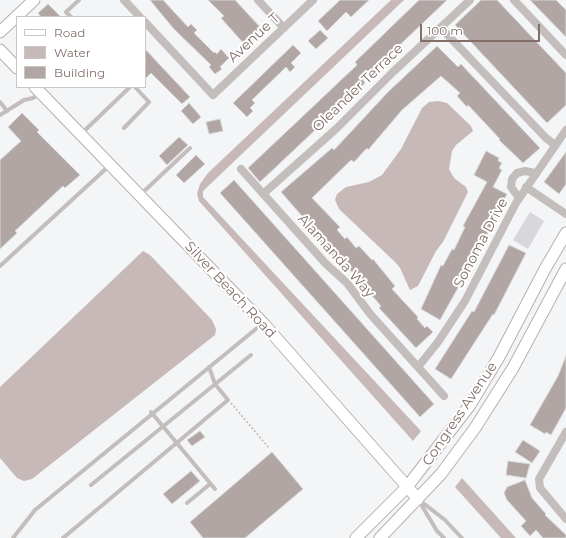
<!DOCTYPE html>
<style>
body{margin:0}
#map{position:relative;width:566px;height:538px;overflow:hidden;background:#f4f5f7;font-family:Montserrat,sans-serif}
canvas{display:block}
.legend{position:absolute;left:16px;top:16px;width:130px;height:72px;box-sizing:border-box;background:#fff;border:1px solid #cdc5c3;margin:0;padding:5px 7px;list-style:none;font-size:12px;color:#836e68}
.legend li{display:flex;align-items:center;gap:8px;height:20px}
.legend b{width:20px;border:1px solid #cdc5c3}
.scale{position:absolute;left:420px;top:24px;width:120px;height:18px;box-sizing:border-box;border:2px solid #836e68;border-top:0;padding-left:5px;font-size:12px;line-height:14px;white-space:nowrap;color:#836e68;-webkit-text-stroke:3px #fff;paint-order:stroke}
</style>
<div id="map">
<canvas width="566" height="538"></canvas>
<ul class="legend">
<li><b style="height:5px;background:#fff"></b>Road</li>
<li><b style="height:11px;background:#c6b9b8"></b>Water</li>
<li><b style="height:11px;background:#b1a6a3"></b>Building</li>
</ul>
<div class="scale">100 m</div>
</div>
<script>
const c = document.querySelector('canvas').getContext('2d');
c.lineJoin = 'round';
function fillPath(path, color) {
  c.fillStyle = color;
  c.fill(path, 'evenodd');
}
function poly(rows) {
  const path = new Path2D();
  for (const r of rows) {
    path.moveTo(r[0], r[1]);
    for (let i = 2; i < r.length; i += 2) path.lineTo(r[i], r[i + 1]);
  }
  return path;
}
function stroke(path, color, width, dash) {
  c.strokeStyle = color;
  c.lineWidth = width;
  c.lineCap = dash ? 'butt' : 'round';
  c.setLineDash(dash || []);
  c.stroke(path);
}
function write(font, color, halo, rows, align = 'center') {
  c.font = font + ' Montserrat,sans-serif';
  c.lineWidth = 4;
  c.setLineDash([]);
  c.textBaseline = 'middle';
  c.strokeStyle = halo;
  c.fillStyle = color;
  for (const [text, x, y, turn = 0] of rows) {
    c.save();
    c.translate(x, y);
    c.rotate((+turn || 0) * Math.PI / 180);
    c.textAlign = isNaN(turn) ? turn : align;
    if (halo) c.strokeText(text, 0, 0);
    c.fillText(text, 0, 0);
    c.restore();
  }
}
fillPath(poly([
 [530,212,544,221,528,249,513,240]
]), '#d9d6dd');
fillPath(poly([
 [391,0,404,0,203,191,203,197,421,431,413,441,199,201,197,194,200,184,208,173],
 [438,101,447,103,471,126,473,131,456,145,452,151,449,169,454,178,466,187,468,192,443,242,436,251,418,286,410,290,400,268,395,262,339,209,335,200,337,194,346,187,369,182,382,175,401,149,422,108,429,102],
 [143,251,150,255,212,320,216,329,215,335,32,479,24,481,17,478,0,458,0,387],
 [462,478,516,538,501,538,455,487]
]), '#c6b9b8');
const building = poly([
 [150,0,163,0,188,27,191,24,197,30,194,33,214,53,215,52,217,54,221,49,229,58,220,67,222,69,215,74,209,67,211,65,173,28,150,0],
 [208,0,235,0,261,28,255,33,257,35,245,45,221,18,224,16,208,0],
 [340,0,369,0,351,17,346,12,327,31,318,21,340,0],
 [419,0,447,0,363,80,365,83,260,182,248,168,357,65,355,62,419,0],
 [481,0,497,0,566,73,566,105,547,123,455,25,481,0],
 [530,0,556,0,566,10,566,37,530,0],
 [48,4,61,17,41,17,38,13,48,4],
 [320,30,328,38,316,49,308,41,320,30],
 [293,45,301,53,291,63,295,67,290,72,286,67,252,100,255,103,250,108,253,111,247,117,233,103,293,45],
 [437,46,458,67,461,64,540,148,523,163,499,140,500,139,468,105,467,107,457,96,460,93,441,76,402,110,368,150,367,148,354,162,351,160,312,198,340,227,337,230,345,239,347,237,356,248,359,246,372,260,373,259,395,286,392,289,418,317,417,319,425,328,427,326,433,332,416,348,379,308,381,306,338,256,335,259,309,230,299,218,302,216,281,192,332,148,334,150,388,92,437,46],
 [145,49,190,97,182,104,151,73,145,79,145,49],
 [189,103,201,117,193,124,181,111,189,103],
 [22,113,39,130,37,132,80,175,65,188,63,186,15,231,17,233,0,249,0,160,21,141,8,127,22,113],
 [220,119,223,131,209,134,206,122,220,119],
 [179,137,188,145,167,165,159,156,179,137],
 [486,151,499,158,498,161,502,163,499,168,502,170,493,187,507,194,477,254,440,320,421,309,441,265,443,266,452,249,454,250,465,227,463,226,487,182,474,175,486,151],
 [566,152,566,184,559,194,544,182,566,152],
 [196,155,205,164,184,183,176,175,196,155],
 [234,180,434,404,420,417,220,193,234,180],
 [509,245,526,253,494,315,493,314,451,379,435,369,472,311,474,312,509,245],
 [566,356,566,408,551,435,546,432,545,434,530,425,558,376,566,356],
 [200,431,205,437,192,446,187,440,200,431],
 [523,440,540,451,532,463,515,452,523,440],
 [272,452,303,489,245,538,203,538,190,522,272,452],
 [508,461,530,464,526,478,506,475,508,461],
 [191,471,200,481,172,504,163,494,191,471],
 [525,480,532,498,546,514,545,515,566,535,566,538,543,538,536,530,530,536,521,526,526,521,507,500,504,493,507,487,525,480]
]);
fillPath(building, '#b1a6a3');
stroke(building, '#d7d7d8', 1);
const secondary = poly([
 [0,32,34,0],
 [0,50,17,68],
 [35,87,263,323,418,499],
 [356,538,407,487,470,405,499,357,545,269,566,233],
 [380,538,441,474,475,428,513,368,566,269]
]);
stroke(secondary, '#b8b0ae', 13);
stroke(poly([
 [231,403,269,448]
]), '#bcb7b6', 1.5, [2, 2]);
stroke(poly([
 [71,17,66,12,79,0],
 [0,102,7,111],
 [0,115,24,100,33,98,40,93],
 [124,128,149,102,135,87],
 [81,134,130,87],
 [140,195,190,148],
 [0,266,110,165],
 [151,412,215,489],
 [91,485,251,355],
 [418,499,445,520,462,538],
 [419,501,437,531,444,538],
 [187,503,210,484],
 [13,538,35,510,262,324],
 [63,538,228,400,215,384,209,367]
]), '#c3bdbb', 4);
stroke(poly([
 [124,0,140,17],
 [258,0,284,28],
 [514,0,566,55],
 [145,22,213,95,313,0],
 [441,28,546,138,555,145],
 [241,169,326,264,347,283,371,315,444,396],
 [526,187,566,214],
 [263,194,336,129,393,72,470,0],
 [519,198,511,187,512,179,517,173,525,171,535,173],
 [418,367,438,342,465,301,516,203,566,130],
 [566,432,539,479,540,488,566,519]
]), '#c3bdbb', 8);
stroke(secondary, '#fff', 11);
write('14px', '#836e68', '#fff', [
 ["Avenue T",254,38,-43],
 ["Oleander Terrace",358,88,-44],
 ["Sonoma Drive",481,243,-62],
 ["Alamanda Way",336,256,48],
 ["Silver Beach Road",230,290,47],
 ["Congress Avenue",460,414,-56]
]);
</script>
